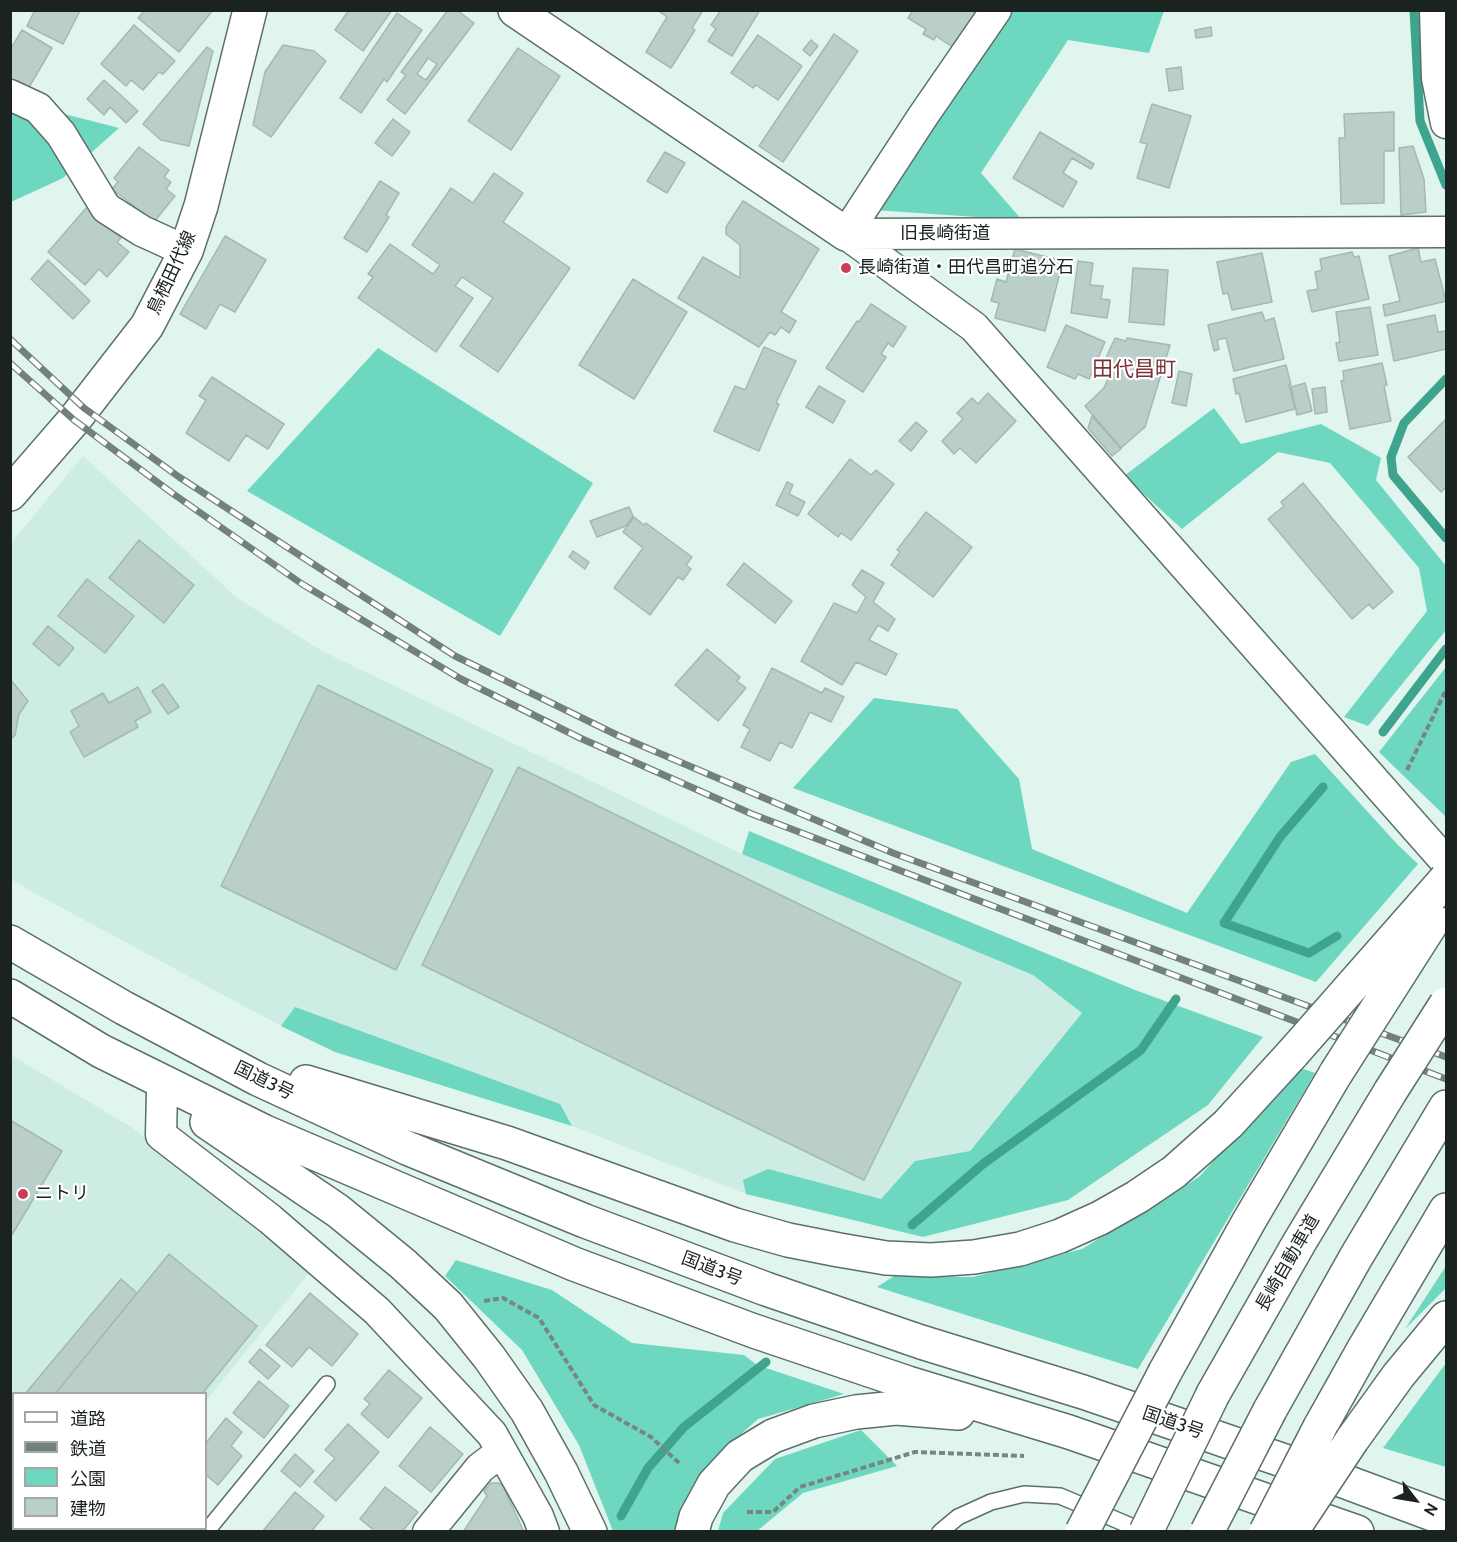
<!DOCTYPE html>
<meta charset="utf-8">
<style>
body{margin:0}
#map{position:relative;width:1457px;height:1542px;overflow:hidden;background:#dff5ee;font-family:Cabin,"Noto Sans JP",sans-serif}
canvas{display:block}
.frame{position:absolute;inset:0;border:12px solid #1b2321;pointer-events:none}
.legend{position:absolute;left:12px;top:1392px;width:195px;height:138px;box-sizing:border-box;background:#fff;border:2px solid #a4a7a6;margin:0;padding:8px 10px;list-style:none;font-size:18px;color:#1b2321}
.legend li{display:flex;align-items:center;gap:12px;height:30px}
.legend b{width:30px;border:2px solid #a4a7a6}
.north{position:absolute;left:1385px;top:1470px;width:60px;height:60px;-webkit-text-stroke:4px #fff;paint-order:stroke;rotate:121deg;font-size:16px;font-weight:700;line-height:24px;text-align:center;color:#1b2321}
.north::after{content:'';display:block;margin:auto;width:21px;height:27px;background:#1b2321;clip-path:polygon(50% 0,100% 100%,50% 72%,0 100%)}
</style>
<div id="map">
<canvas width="1457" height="1542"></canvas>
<div class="frame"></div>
<ul class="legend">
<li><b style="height:8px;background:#fff"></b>道路</li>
<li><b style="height:8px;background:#73817d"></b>鉄道</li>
<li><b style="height:16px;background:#6ed7bf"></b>公園</li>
<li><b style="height:16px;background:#bacfc9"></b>建物</li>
</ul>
<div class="north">N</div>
</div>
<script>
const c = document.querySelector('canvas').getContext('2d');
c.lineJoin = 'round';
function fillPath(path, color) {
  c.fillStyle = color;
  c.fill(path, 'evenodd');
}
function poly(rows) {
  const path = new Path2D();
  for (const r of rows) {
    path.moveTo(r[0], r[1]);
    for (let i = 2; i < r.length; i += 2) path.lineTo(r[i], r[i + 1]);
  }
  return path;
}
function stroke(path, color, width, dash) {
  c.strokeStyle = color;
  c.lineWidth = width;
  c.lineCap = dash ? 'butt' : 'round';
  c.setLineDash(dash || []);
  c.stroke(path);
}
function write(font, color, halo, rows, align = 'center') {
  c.font = font + ' Cabin,"Noto Sans JP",sans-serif';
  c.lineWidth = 4.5;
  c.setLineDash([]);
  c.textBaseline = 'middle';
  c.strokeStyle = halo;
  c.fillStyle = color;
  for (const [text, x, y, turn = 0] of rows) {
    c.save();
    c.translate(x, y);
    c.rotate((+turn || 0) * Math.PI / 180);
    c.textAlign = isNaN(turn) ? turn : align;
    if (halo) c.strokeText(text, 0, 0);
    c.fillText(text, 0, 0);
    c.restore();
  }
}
fillPath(poly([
 [83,456,237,598,322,651,742,854,1033,975,1082,1013,969,1151,915,1161,881,1199,768,1170,743,1180,746,1194,572,1126,335,1052,281,1026,38,895,11,879,11,543],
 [11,1055,131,1127,309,1273,206,1401,206,1394,14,1394,14,1528,103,1529,101,1532,11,1532]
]), '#cdece3');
fillPath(poly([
 [1011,11,1164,11,1149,53,1068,40,981,173,1022,220,873,210],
 [10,100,119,128,63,178,11,202],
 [378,348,593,483,500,636,247,491],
 [1214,408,1241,444,1321,424,1381,458,1376,480,1446,566,1446,630,1368,726,1344,717,1427,611,1419,568,1330,463,1278,452,1182,529,1124,476],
 [1446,667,1446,817,1379,752],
 [874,698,957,709,1019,779,1032,849,1187,913,1291,762,1315,754,1398,845,1418,864,1316,982,793,788],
 [749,831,1135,990,1263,1037,1208,1105,1068,1200,923,1237,746,1194,743,1180,768,1169,881,1199,915,1161,970,1151,1082,1013,1033,975,742,854],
 [295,1007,560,1104,572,1126,335,1052,281,1026],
 [1298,1067,1315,1073,1138,1369,877,1287,894,1276,973,1277,1082,1249,1199,1177],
 [456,1260,552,1290,632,1343,744,1355,757,1365,844,1394,758,1419,712,1460,673,1531,613,1531,579,1445,522,1350,445,1276],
 [1446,1266,1446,1288,1405,1329],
 [1446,1363,1446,1467,1383,1448],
 [861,1430,897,1466,803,1493,757,1531,718,1531,723,1513,775,1459]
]), '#6ed7bf');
stroke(poly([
 [1414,10,1420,121,1446,185],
 [1446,379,1404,423,1391,457,1393,475,1446,538],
 [1383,732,1446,649],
 [1323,787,1280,837,1224,923,1309,953,1337,936],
 [912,1225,983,1164,1141,1050,1176,999],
 [621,1516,648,1468,684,1427,766,1362]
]), '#3ea48e', 9);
const building = poly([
 [35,10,78,10,80,11,63,44,27,26,35,10],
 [145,10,213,10,179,52,138,18,145,10],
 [349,10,392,10,363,51,335,30,349,10],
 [448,10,457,10,474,23,405,114,387,100,406,75,401,72,448,10],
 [428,58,437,64,426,80,417,74,428,58],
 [657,10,703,10,692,28,695,30,671,68,646,52,667,17,657,10],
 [721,10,760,10,732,56,708,41,716,29,711,25,721,10],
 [913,10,980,10,954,48,936,36,934,40,923,34,926,29,908,18,913,10],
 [397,13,422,30,387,82,384,79,361,113,340,98,397,13],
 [134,25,175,61,163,74,159,72,143,90,131,80,126,86,101,64,134,25],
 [1211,27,1212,36,1196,38,1195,30,1211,27],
 [22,30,52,48,28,89,10,78,10,50,22,30],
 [834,34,858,51,783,162,759,146,834,34],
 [758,35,802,66,778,100,756,85,753,88,731,73,758,35],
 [811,40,818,46,810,56,803,50,811,40],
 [283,45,314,51,326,61,271,137,253,125,265,72,283,45],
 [207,47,213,51,189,146,161,140,143,124,207,47],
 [518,48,560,76,511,150,468,121,518,48],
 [1181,67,1183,89,1169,91,1166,69,1181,67],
 [104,80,138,111,126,123,110,107,104,115,87,99,104,80],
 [1152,104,1191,116,1169,188,1137,178,1147,144,1140,142,1152,104],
 [1394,112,1394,151,1384,151,1384,203,1341,204,1339,138,1345,138,1344,114,1394,112],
 [393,119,410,132,392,156,375,143,393,119],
 [1040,132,1094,164,1091,169,1072,158,1063,173,1077,182,1063,207,1013,178,1040,132],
 [1413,146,1424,179,1426,212,1401,215,1399,148,1413,146],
 [139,147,169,170,164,177,171,182,166,189,175,196,154,222,112,189,118,182,114,178,139,147],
 [665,152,685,163,667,193,647,181,665,152],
 [494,173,523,193,503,222,570,268,498,372,460,346,493,298,462,277,455,286,473,298,436,352,358,298,373,277,368,274,390,244,433,274,440,265,412,245,451,188,473,203,494,173],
 [380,181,399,193,386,215,389,217,367,252,344,238,380,181],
 [743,201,819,249,781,312,796,321,789,333,781,327,775,335,770,332,759,347,678,298,703,257,740,278,740,245,726,234,726,227,743,201],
 [87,207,121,238,117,242,129,252,107,277,99,269,85,285,48,252,87,207],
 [225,236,266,260,235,312,220,304,206,329,180,314,225,236],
 [1418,248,1421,262,1435,259,1446,301,1385,316,1383,305,1400,301,1389,256,1418,248],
 [1015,249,1063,261,1045,331,995,318,999,303,991,301,997,279,1006,282,1015,249],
 [1352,252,1354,257,1359,256,1369,299,1312,312,1307,291,1318,289,1315,272,1322,270,1320,259,1352,252],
 [1262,253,1272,302,1232,310,1228,293,1223,294,1217,262,1262,253],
 [48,260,90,301,73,319,31,279,48,260],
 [1078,261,1093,263,1090,285,1103,286,1101,299,1110,300,1107,318,1071,313,1078,261],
 [1133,268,1168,270,1164,325,1129,322,1133,268],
 [633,279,687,312,634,399,579,365,633,279],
 [871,304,906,327,893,347,888,343,881,354,886,357,863,392,826,368,857,321,859,322,871,304],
 [1370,307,1378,355,1339,361,1336,343,1340,342,1336,312,1370,307],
 [1262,312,1265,321,1274,318,1284,359,1234,371,1226,338,1217,340,1219,349,1214,351,1208,325,1262,312],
 [1435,315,1438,332,1446,331,1446,349,1394,361,1387,325,1435,315],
 [1066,325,1105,342,1089,379,1078,374,1075,379,1047,367,1066,325],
 [1115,338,1126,341,1127,338,1170,345,1145,427,1121,448,1085,406,1104,388,1109,376,1100,371,1115,338],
 [764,347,796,361,776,403,779,404,759,451,714,431,735,386,745,390,764,347],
 [1382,363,1387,385,1384,386,1391,421,1350,429,1341,381,1344,380,1343,371,1382,363],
 [1286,365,1291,385,1289,385,1295,409,1246,422,1239,393,1236,394,1233,379,1286,365],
 [1179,371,1192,374,1186,406,1172,403,1179,371],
 [212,377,284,424,268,449,246,435,229,461,186,433,206,400,199,396,212,377],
 [1305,383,1312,411,1297,415,1291,387,1305,383],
 [819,386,845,401,833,423,806,407,819,386],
 [1325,387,1327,412,1315,414,1312,389,1325,387],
 [988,393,1016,421,976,463,960,448,954,454,942,441,963,419,957,413,972,398,978,404,988,393],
 [1092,416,1121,449,1112,456,1088,428,1092,416],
 [1446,419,1446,487,1441,492,1408,457,1446,419],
 [916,422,927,431,911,451,899,441,916,422],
 [850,459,871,475,876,470,894,484,851,540,841,533,838,537,808,514,850,459],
 [787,482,793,485,789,494,805,502,798,516,776,505,787,482],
 [1303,483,1393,592,1373,609,1369,604,1352,619,1268,519,1284,506,1281,502,1303,483],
 [629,507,633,516,626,526,597,537,590,521,629,507],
 [926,512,972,547,933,597,891,565,900,552,897,550,926,512],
 [634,517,644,525,646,523,692,557,686,565,691,569,683,580,678,577,650,615,614,588,643,548,623,532,634,517],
 [139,540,194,585,164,623,109,578,139,540],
 [573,551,589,562,585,569,569,557,573,551],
 [744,563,792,601,775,623,727,585,744,563],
 [862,570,884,583,873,602,895,619,888,631,878,625,869,640,897,654,886,675,856,662,842,685,801,661,834,603,857,613,866,597,852,585,862,570],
 [87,579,134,616,105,653,58,616,87,579],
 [48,626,74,648,59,666,33,644,48,626],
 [707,649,740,677,737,681,746,688,718,721,675,685,707,649],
 [772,668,822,693,825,688,844,697,831,722,810,712,792,748,780,742,770,761,741,747,750,729,743,725,772,668],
 [10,679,28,701,19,714,15,735,10,740,10,679],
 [163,684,179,707,168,714,152,691,163,684],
 [318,685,493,770,396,970,221,886,318,685],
 [138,687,151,712,135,721,138,727,84,757,70,732,79,726,71,711,103,693,109,703,138,687],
 [518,767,961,983,864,1180,422,965,518,767],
 [10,1120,62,1151,10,1238,10,1120],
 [169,1254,257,1326,202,1394,55,1394,169,1254],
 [121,1279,137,1293,55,1394,25,1394,121,1279],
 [310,1293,358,1334,332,1366,309,1347,292,1367,266,1345,310,1293],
 [260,1349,280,1366,268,1379,249,1362,260,1349],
 [389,1370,422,1398,388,1438,361,1414,370,1404,364,1399,389,1370],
 [259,1381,289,1406,264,1438,233,1413,259,1381],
 [14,1408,14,1439,10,1438,10,1411,14,1408],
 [226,1418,242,1432,231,1446,242,1456,218,1485,206,1475,206,1443,226,1418],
 [348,1424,379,1452,336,1501,314,1482,335,1458,325,1450,348,1424],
 [430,1427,463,1454,431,1492,399,1466,430,1427],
 [10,1438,14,1439,14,1528,90,1528,88,1532,10,1532,10,1438],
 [295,1454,314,1471,300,1487,281,1471,295,1454],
 [491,1483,499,1483,503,1486,524,1532,463,1532,487,1496,484,1491,491,1483],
 [385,1487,418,1512,402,1532,376,1532,360,1519,385,1487],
 [295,1492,324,1516,311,1532,262,1532,295,1492],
 [113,1528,123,1528,127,1532,111,1532,113,1528]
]);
fillPath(building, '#bacfc9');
stroke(building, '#a4b9b3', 1.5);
const lane = poly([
 [206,1532,327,1384],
 [940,1532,958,1517,991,1502,1024,1494,1060,1496,1145,1532]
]);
const street = poly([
 [1435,10,1437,78,1446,123],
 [10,95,38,108,61,134,106,208,142,231,186,251],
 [846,234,974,327,1446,862],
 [846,234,1446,232],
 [846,234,923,116,996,10],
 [162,1092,161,1135,270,1219,377,1311,492,1434,538,1516,544,1532],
 [428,1532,480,1468,501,1452]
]);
const secondary = poly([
 [515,10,846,234],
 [10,494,74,420,147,326,186,251,201,206,250,10]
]);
const highway = poly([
 [10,942,124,1008,258,1079,407,1148,585,1221,766,1289,921,1342,1083,1392,1349,1483,1446,1519],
 [10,996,101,1051,265,1132,574,1264,754,1331,908,1383,1069,1432,1357,1532],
 [306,1082,507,1143,735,1225,788,1240,839,1250,886,1258,931,1260,974,1257,1020,1249,1060,1236,1100,1218,1137,1197,1174,1172,1228,1124,1293,1053],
 [207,1122,338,1211,403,1264,448,1306,489,1357,527,1411,561,1472,590,1532],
 [1165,1372,1249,1221,1336,1073],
 [1213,1394,1299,1243,1390,1092],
 [1270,1410,1356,1257,1446,1107],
 [1320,1427,1362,1352,1446,1210],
 [1352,1440,1398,1376,1446,1318],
 [692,1532,696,1517,714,1484,740,1456,773,1436,814,1421,856,1412,896,1408,958,1413]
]);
stroke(lane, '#5c6f6a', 18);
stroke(street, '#5c6f6a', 33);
stroke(secondary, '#5c6f6a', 36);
stroke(highway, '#5c6f6a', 36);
stroke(poly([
 [1407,770,1446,690],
 [484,1301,503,1298,539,1318,594,1405,651,1437,679,1463],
 [747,1512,773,1512,800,1487,915,1452,1024,1456]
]), '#778681', 4, [6, 3]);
stroke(lane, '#fff', 15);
stroke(street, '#fff', 30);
stroke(secondary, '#fff', 33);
stroke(highway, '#fff', 33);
const rail = poly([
 [10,339,84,408,179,477,455,656,619,736,893,853,1446,1057],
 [10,363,74,420,172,493,302,584,461,679,580,738,752,814,1446,1079]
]);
stroke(rail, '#73817d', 7);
stroke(rail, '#fff', 4.5, [14]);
const highwayBridge = poly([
 [1293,1053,1446,879],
 [1336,1073,1433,921],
 [1390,1092,1446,1004],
 [1082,1532,1165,1372],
 [1146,1532,1213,1394],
 [1207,1532,1270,1410],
 [1266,1532,1320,1427],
 [1291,1532,1352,1440]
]);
stroke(highwayBridge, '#5c6f6a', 36, []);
stroke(highwayBridge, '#fff', 33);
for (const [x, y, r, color] of [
 [846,268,6,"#cc3c54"],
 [23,1194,6,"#cc3c54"]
]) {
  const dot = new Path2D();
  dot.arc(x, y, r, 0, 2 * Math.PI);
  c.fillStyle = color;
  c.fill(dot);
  stroke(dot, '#fff', 2);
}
write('18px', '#1b2321', '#fff', [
 ["旧長崎街道",945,234],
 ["鳥栖田代線",172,273,-65],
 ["国道3号",264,1081,26],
 ["長崎自動車道",1288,1263,-60],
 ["国道3号",712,1269,21],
 ["国道3号",1173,1423,19]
]);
write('18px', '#1b2321', '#fff', [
 ["長崎街道・田代昌町追分石",858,268],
 ["ニトリ",35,1194]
], 'left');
write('21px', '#783139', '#fff', [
 ["田代昌町",1134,370]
]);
</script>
